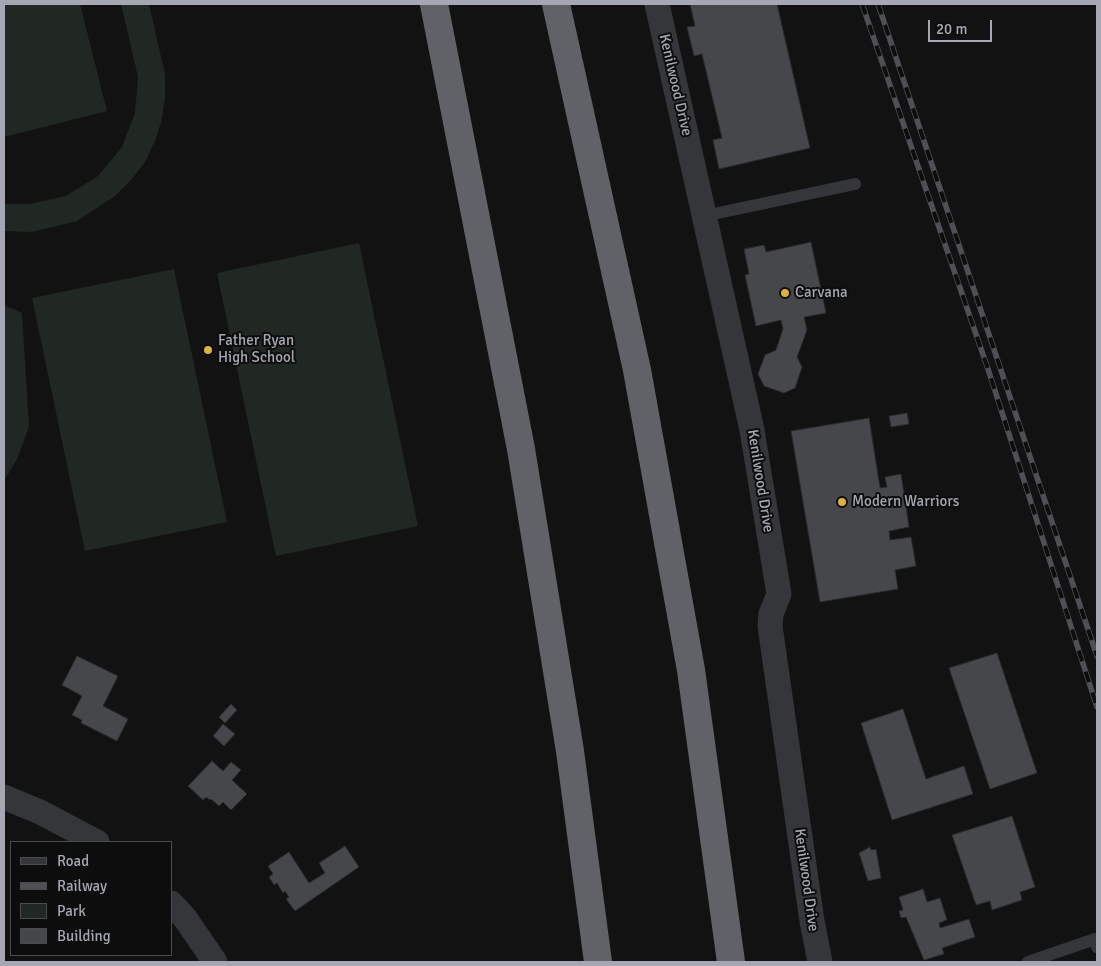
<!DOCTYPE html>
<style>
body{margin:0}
#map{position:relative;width:1101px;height:966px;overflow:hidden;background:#121213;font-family:Signika,sans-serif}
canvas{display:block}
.frame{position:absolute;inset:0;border:5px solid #a5a8b2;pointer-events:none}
.legend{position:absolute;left:10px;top:841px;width:162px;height:115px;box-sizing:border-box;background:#0d0d0e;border:1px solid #4a4b50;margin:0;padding:6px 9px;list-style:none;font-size:15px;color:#a5a8b2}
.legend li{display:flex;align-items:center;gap:10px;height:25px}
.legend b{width:25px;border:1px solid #4a4b50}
.scale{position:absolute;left:928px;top:20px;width:64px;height:22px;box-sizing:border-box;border:2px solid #a5a8b2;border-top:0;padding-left:6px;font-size:15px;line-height:18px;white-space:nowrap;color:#a5a8b2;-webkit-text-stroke:4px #0d0d0e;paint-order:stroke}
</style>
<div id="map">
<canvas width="1101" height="966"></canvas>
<div class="frame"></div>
<ul class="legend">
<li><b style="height:6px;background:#35363a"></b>Road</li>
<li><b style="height:6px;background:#4f5055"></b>Railway</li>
<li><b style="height:14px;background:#212722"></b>Park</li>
<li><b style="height:14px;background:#46474b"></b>Building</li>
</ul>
<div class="scale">20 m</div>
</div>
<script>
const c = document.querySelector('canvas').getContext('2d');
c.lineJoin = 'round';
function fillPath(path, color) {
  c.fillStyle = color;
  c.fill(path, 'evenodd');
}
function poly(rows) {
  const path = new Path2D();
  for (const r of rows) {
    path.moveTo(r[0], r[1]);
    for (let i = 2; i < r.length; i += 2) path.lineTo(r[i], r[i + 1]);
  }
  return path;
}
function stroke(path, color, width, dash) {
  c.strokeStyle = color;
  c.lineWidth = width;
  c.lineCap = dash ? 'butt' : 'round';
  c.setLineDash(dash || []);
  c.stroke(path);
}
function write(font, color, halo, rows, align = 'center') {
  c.font = font + ' Signika,sans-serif';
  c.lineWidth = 4;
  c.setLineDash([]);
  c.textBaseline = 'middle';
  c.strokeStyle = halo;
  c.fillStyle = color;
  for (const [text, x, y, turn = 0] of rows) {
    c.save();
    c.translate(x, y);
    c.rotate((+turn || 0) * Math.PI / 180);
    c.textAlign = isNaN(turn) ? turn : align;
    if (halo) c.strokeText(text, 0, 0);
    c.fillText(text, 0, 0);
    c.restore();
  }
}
fillPath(poly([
 [4,4,80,4,107,111,4,137],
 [121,4,149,4,165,74,165,97,162,119,155,141,145,162,131,180,115,196,77,221,32,232,4,231,4,204,30,204,66,196,98,176,122,147,135,113,138,77],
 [359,243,418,526,276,556,217,273],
 [174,269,227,522,85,551,32,298],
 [4,305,22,313,29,427,17,459,4,481]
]), '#212722');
const building = poly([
 [690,4,777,4,810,148,719,169,713,140,722,138,702,54,694,56,687,27,695,26,690,4],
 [811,242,826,313,804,317,807,330,797,357,802,367,795,388,784,393,764,386,758,374,765,355,776,350,783,329,781,320,756,326,745,275,749,274,744,249,764,245,766,252,811,242],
 [907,413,909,424,891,427,889,416,907,413],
 [869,418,880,488,887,487,885,477,901,474,909,527,889,531,890,540,911,537,916,566,895,570,898,589,820,602,791,431,869,418],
 [997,653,1037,773,990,789,949,668,997,653],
 [77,656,118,676,103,706,128,719,117,741,81,723,82,720,72,715,82,696,62,685,77,656],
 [231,704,237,710,225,723,219,717,231,704],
 [903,709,926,779,964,766,973,794,892,820,861,723,903,709],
 [223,724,235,734,224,746,213,736,223,724],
 [212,761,223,771,231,762,241,770,232,780,247,794,231,810,223,802,219,806,211,799,210,800,206,797,203,800,188,786,212,761],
 [1012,816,1035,887,1020,892,1022,900,992,910,990,901,976,905,952,835,1012,816],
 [345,846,359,867,295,911,286,899,289,897,285,891,283,893,277,883,274,885,269,877,273,874,268,866,289,852,309,883,325,873,319,863,345,846],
 [870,847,871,850,876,849,881,878,868,881,859,853,870,847],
 [923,889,927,902,940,898,947,920,939,923,940,928,969,919,975,937,942,948,944,954,924,960,906,917,901,918,899,911,903,910,899,897,923,889]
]);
fillPath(building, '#46474b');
stroke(building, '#2c2c2f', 1);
stroke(poly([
 [704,216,855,184],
 [1028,962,1095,939,1097,947]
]), '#35363a', 12);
stroke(poly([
 [657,4,752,430,779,594,771,614,770,626,812,921,820,962],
 [4,797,40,812,97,842],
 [171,903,185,918,215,962]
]), '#35363a', 25);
stroke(poly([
 [434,4,521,449,570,751,598,962],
 [556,4,637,370,691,670,731,962]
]), '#606268', 28);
const rail = poly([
 [862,4,988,369,1097,707],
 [878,4,1097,656]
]);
stroke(rail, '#4f5055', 5.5);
stroke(rail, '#0d0d0e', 4, [11]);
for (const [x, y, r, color] of [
 [785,293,5,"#ddb040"],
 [208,350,5,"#ddb040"],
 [842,502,5,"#ddb040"]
]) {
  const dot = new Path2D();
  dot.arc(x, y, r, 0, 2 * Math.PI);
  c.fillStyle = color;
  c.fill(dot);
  stroke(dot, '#0d0d0e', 2);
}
write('15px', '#a5a8b2', '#0d0d0e', [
 ["Kenilwood Drive",675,85,77],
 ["Kenilwood Drive",760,481,81],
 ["Kenilwood Drive",806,880,82]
]);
write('15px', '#a5a8b2', '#0d0d0e', [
 ["Carvana",795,293],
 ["Father Ryan",218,341],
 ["High School",218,358],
 ["Modern Warriors",852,502]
], 'left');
</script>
